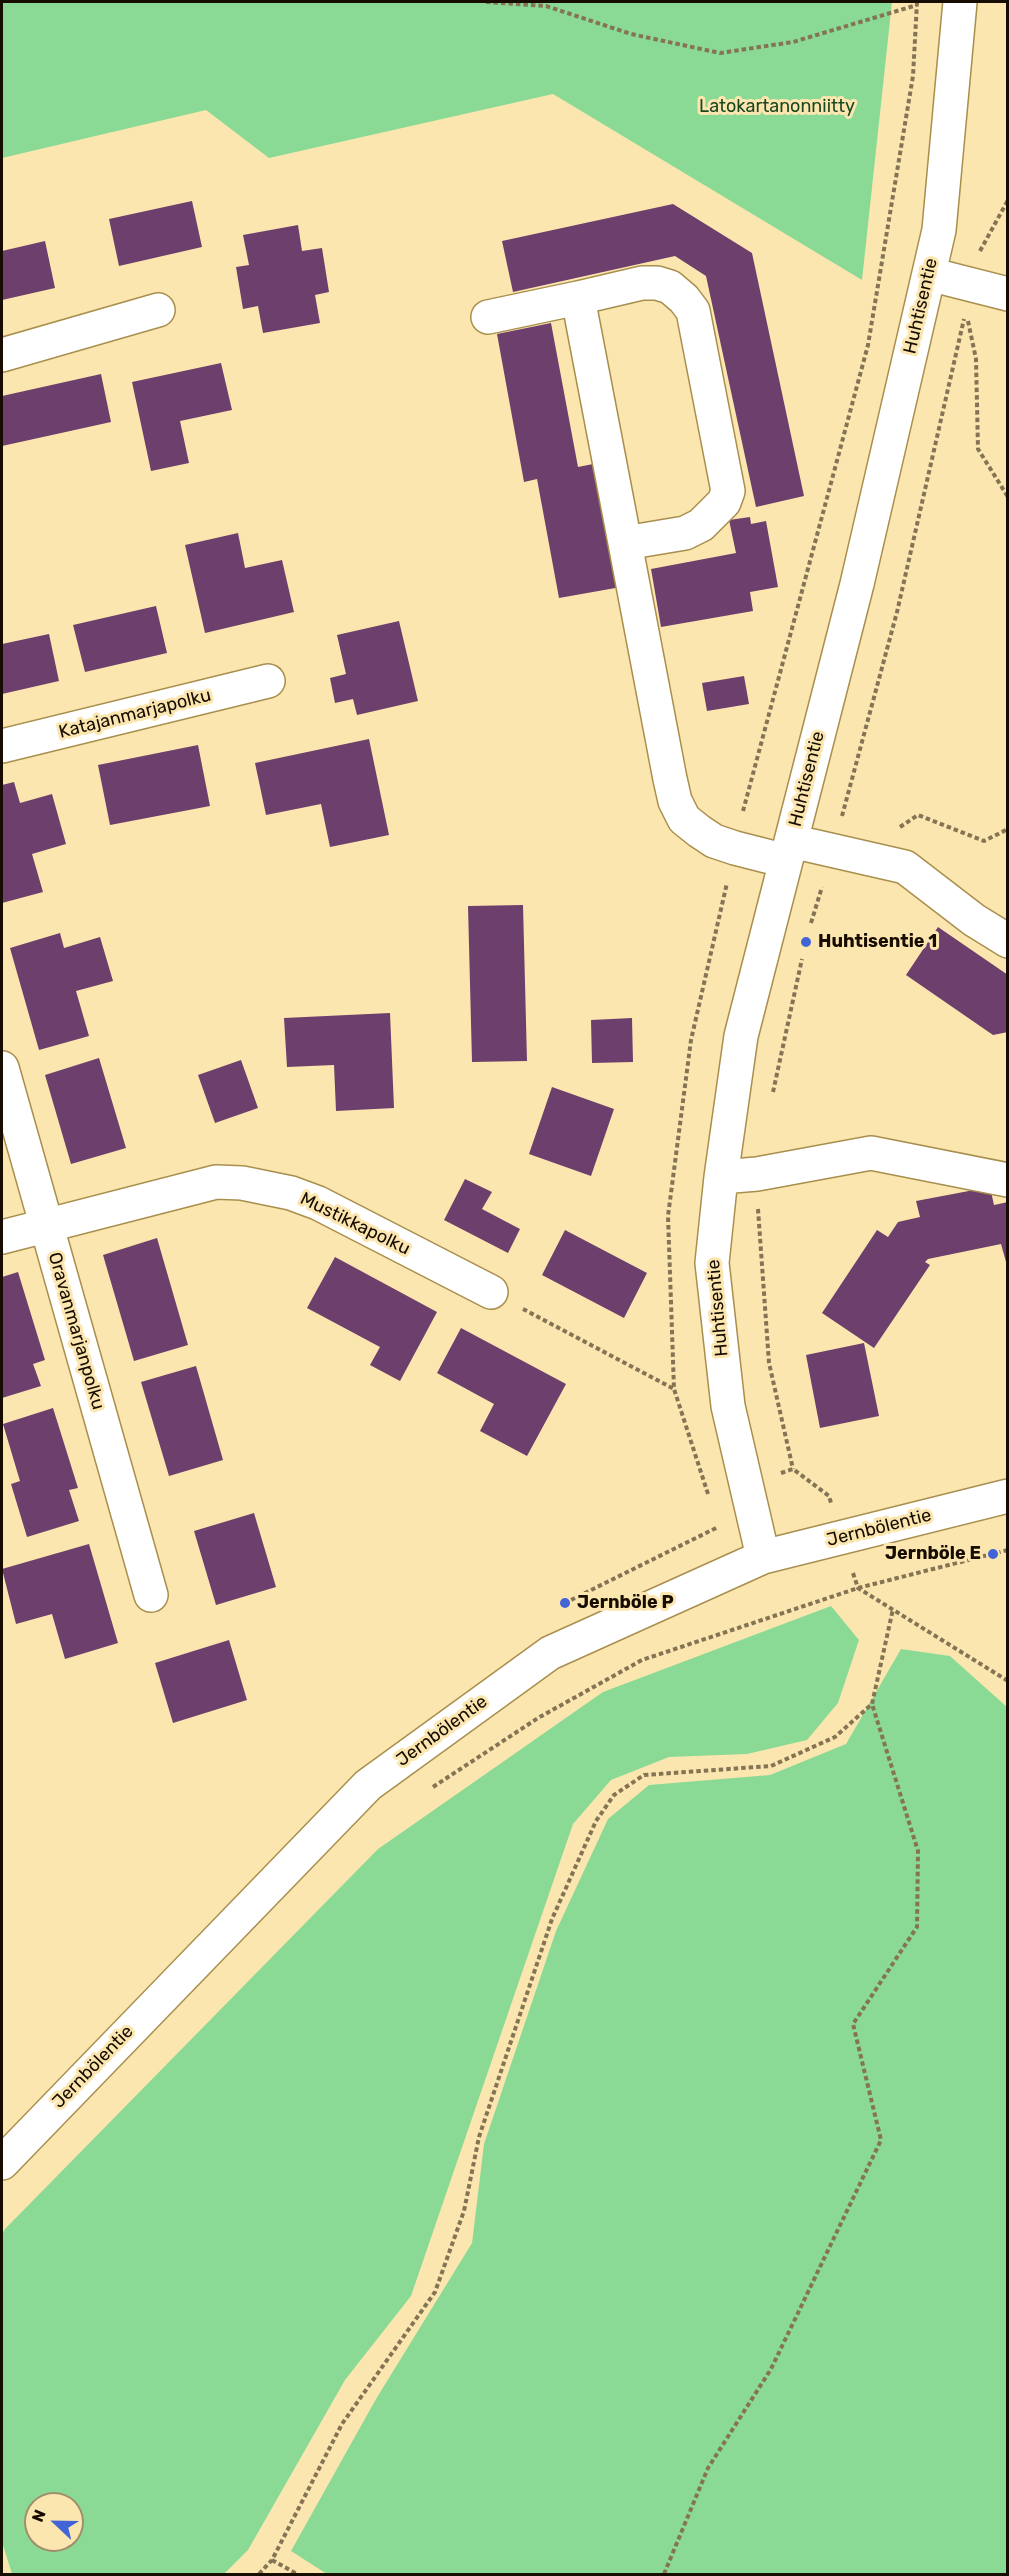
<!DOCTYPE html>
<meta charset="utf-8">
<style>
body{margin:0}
#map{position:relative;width:1009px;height:2576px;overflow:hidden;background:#fce6b0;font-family:Rubik,sans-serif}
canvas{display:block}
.frame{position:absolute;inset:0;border:3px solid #160c00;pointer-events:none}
.north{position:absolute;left:24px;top:2492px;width:60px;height:60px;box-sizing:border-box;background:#fce6b0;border:2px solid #a08f6a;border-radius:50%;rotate:292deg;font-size:16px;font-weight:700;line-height:24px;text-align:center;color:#160c00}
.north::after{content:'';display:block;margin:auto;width:21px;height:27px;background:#4364d7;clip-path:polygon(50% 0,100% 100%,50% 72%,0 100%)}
</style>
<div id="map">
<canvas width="1009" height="2576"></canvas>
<div class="frame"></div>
<div class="north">N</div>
</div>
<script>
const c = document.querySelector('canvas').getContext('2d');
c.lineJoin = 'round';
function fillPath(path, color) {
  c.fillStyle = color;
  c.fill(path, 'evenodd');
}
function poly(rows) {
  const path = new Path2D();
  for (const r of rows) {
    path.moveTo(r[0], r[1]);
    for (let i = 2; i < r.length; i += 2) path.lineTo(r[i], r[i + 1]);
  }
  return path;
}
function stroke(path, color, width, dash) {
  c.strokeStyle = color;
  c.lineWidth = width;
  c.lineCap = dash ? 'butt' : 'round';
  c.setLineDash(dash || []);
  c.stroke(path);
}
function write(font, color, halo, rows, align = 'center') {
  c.font = font + ' Rubik,sans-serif';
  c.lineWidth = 6;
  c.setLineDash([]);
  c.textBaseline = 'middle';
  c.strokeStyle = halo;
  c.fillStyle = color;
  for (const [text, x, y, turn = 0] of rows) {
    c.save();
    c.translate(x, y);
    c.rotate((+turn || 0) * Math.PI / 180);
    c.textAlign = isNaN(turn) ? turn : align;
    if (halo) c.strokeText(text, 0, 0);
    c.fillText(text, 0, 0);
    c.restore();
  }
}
fillPath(poly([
 [2,2,892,2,862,280,553,94,269,158,206,110,2,158],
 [831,1606,859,1640,838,1703,807,1740,747,1754,669,1757,611,1780,573,1824,411,2296,345,2380,248,2550,224,2574,12,2574,2,2542,2,2234,5,2229,378,1849,603,1692],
 [36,2504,72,2504,72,2540,36,2540],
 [901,1649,950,1656,1007,1707,1007,2574,327,2574,291,2551,376,2399,472,2243,484,2144,556,1931,608,1819,649,1785,770,1775,846,1744]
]), '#8ada95');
fillPath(poly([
 [192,201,202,247,119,266,109,219],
 [673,204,752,253,804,496,756,507,706,276,675,256,513,292,502,241],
 [298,225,302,251,322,248,329,292,315,295,320,323,263,333,258,306,243,309,236,267,249,265,243,235],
 [45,241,55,288,2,300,2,251],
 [551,323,578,467,598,463,621,587,559,598,537,479,524,482,497,334],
 [221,363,232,410,180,421,189,463,151,471,132,382],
 [101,374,111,422,2,446,2,396],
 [750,517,751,524,766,521,778,587,750,592,753,611,661,627,651,569,736,553,729,520],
 [238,533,245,568,282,560,294,612,205,633,185,545],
 [156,606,167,653,85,672,73,625],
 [399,621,418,701,357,715,353,699,335,703,330,678,346,674,337,635],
 [49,634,59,681,2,694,2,644],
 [744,676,749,704,707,711,702,683],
 [369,739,389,835,330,847,321,804,266,815,255,763],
 [198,745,210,806,110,825,98,765],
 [14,782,20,803,52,794,66,844,32,854,43,892,2,903,2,785],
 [523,905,527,1061,472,1062,468,906],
 [938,927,1008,975,1008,1032,993,1035,906,975],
 [60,933,64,948,100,937,113,981,76,991,89,1036,39,1050,10,948],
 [390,1013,394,1108,336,1111,334,1065,287,1067,284,1018],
 [632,1018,633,1062,592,1063,591,1020],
 [99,1058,126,1148,71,1164,45,1075],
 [241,1060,258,1108,215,1123,198,1075],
 [552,1087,614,1109,591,1176,529,1154],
 [465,1179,492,1192,482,1209,520,1229,508,1253,444,1220],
 [990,1187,994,1205,1008,1202,1008,1269,1001,1244,928,1259,925,1262,930,1265,874,1348,822,1313,877,1230,888,1237,898,1222,920,1217,916,1201],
 [565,1230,647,1273,624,1318,542,1275],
 [157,1238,188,1345,134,1361,103,1255],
 [335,1257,437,1312,400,1381,370,1365,380,1347,307,1308],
 [18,1272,45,1360,33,1364,41,1386,2,1398,2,1277],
 [461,1328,566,1384,527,1456,480,1431,494,1404,437,1373],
 [864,1343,879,1416,820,1428,806,1355],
 [196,1366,223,1460,169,1476,141,1382],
 [53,1408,78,1488,69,1490,79,1521,27,1537,11,1484,20,1481,3,1424],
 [254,1513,276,1587,216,1605,194,1531],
 [89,1544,118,1643,65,1659,52,1614,16,1624,2,1569],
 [229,1640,247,1700,173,1723,155,1663]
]), '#6d3f6c');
const minor = poly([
 [929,274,1008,294],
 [488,317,578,298],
 [2,355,158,310],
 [625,543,685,533,701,525,724,502,728,491,693,311,684,299,670,287,657,283,642,283,578,298,625,543,670,779,675,801,684,819,699,831,714,841,735,848,786,861],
 [2,746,268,681],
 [791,841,905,867,974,920,1008,941],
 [2,1068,151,1595],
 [721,1177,757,1174,871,1153,1008,1180],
 [2,1237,216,1182,242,1183,291,1193,318,1203,491,1292],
 [763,1557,728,1406,712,1263,721,1177,741,1036,857,584,939,230,960,2],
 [2,2163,368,1785,550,1653,763,1557,1008,1496]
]);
stroke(minor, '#a98f4d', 36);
stroke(poly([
 [486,2,546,6,631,34,720,53,793,42,917,5],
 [980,251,1008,200],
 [968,321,976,359,978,449,1008,497],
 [743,811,868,345,913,76,917,2],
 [842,816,897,612,964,319],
 [900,827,918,815,984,841,1008,829],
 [811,923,822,887],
 [773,1092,802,959],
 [758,1209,769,1363,793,1469],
 [523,1309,674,1389],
 [781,1473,793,1469,829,1496,831,1503],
 [708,1494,674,1389,668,1216,691,1040,727,883],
 [853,1573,858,1588,1008,1681],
 [571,1600,718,1527],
 [433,1787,538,1718,642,1660,858,1588,1008,1550],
 [272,2560,297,2574],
 [259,2574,272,2560,342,2424,435,2292,464,2211,479,2137,552,1919,596,1821,614,1795,644,1775,771,1766,835,1737,872,1704,893,1609],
 [664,2574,708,2468,771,2369,881,2140,853,2024,917,1927,918,1851,872,1704]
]), '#847454', 4, [4.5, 3]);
stroke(minor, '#fff', 33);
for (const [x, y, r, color] of [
 [806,942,6,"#4364d7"],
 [993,1554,6,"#4364d7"],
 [565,1603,6,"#4364d7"]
]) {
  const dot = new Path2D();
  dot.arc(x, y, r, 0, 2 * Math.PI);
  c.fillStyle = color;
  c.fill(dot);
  stroke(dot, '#fce6b0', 2);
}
write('18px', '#194722', '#fce6b0', [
 ["Latokartanonniitty",777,107]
]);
write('18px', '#160c00', '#fce6b0', [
 ["Huhtisentie",921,306,-77],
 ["Katajanmarjapolku",135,714,-14],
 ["Huhtisentie",807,779,-76],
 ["Mustikkapolku",355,1224,26],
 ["Huhtisentie",718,1308,-95],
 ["Oravanmarjanpolku",76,1331,74],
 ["Jernbölentie",879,1528,-14],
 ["Jernbölentie",442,1731,-36],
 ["Jernbölentie",93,2067,-46]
]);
write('bold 18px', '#160c00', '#fce6b0', [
 ["Huhtisentie 1",818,942],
 ["Jernböle E",981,1554,"right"],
 ["Jernböle P",577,1603]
], 'left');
</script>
